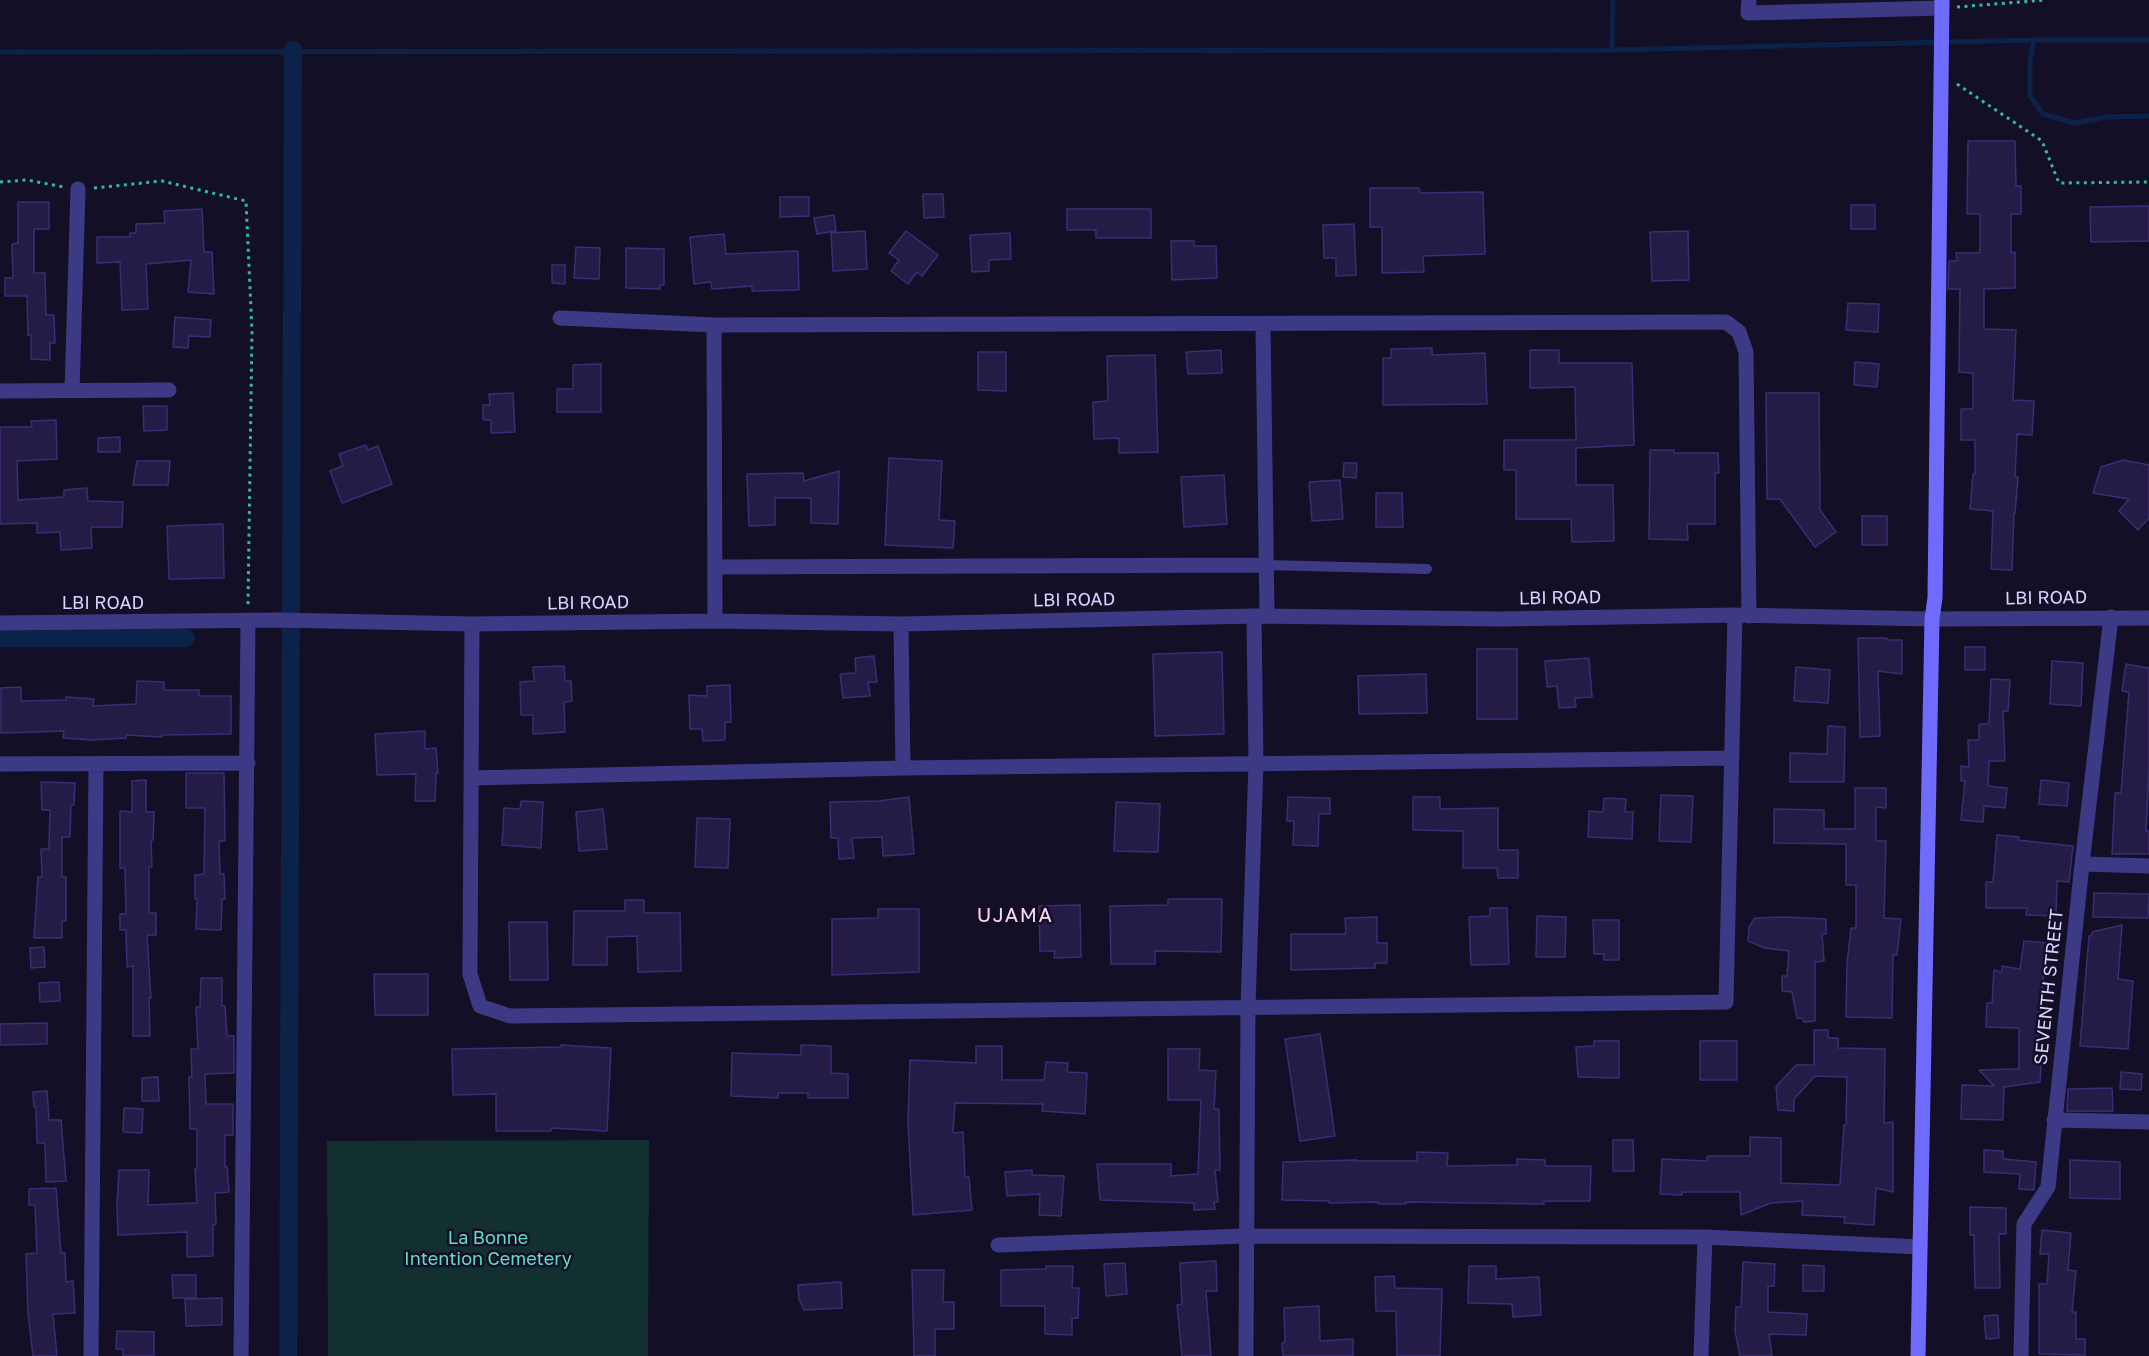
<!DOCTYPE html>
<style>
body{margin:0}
canvas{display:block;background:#130f26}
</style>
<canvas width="2149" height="1356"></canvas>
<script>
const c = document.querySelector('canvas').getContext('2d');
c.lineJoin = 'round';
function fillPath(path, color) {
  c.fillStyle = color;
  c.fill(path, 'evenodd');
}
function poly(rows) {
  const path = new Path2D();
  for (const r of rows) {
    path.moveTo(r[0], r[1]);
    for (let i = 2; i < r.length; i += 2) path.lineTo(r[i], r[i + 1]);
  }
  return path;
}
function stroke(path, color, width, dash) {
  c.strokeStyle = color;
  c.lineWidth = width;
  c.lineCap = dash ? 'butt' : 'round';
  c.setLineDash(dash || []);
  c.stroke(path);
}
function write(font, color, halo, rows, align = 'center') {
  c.font = font + ' "Golos Text",sans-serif';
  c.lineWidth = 5;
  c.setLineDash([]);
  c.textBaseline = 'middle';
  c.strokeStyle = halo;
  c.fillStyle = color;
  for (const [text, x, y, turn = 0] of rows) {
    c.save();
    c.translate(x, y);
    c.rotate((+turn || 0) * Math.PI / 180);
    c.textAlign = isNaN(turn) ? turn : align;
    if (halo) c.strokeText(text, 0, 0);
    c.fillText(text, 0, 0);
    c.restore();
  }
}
fillPath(poly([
 [649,1140,648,1356,328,1356,327,1141]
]), '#12302f');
stroke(poly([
 [2034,40,2030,60,2030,96,2043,114,2075,123,2106,117,2149,116],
 [1612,50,1613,0],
 [0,52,1612,50,2034,40,2149,40]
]), '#0c2248', 5);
stroke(poly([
 [0,638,186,638],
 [288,1356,293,50]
]), '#0c2248', 18);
const building = poly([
 [1968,141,2015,141,2016,186,2021,186,2021,214,2011,214,2011,253,2015,252,2015,288,1984,289,1984,329,2016,330,2013,400,2034,401,2032,435,2017,434,2015,477,2018,477,2015,513,2014,513,2012,570,1991,569,1993,511,1970,509,1973,474,1975,474,1975,440,1961,440,1961,409,1973,409,1973,373,1959,372,1960,289,1948,289,1949,261,1957,261,1956,253,1980,253,1980,214,1967,214,1968,141],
 [1370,188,1419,188,1420,193,1483,192,1485,254,1423,256,1424,272,1382,273,1382,227,1370,227,1370,188],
 [923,194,943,194,944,217,924,218,923,194],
 [780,197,809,197,809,216,780,217,780,197],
 [18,202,49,202,49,229,34,229,34,273,45,273,46,315,54,315,55,343,50,343,50,360,31,359,31,335,28,335,27,296,5,296,5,278,13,278,12,244,18,243,18,202],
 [1851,205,1875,205,1875,229,1851,229,1851,205],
 [2149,206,2149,241,2091,242,2090,207,2149,206],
 [202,209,204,252,212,252,214,294,188,292,191,260,146,264,148,309,122,310,120,262,97,263,97,237,130,237,130,233,136,233,136,224,165,223,164,211,202,209],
 [1067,209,1151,209,1151,238,1096,238,1096,230,1067,230,1067,209],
 [834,215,836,231,817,234,814,218,834,215],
 [1354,224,1356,275,1336,276,1336,258,1324,258,1323,225,1354,224],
 [865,231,867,269,833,271,831,233,865,231],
 [906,231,938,255,922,276,917,272,908,284,891,271,899,260,889,253,906,231],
 [1688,231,1689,280,1652,281,1650,232,1688,231],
 [1010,233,1011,259,989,260,989,271,972,272,970,235,1010,233],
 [724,234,726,254,798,251,799,290,752,291,752,286,712,289,711,282,694,284,690,237,724,234],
 [1171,241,1194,241,1194,246,1216,246,1217,278,1172,280,1171,241],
 [576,247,600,248,599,279,574,278,576,247],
 [626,248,664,249,664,285,660,285,660,289,626,288,626,248],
 [552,265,565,265,565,284,552,283,552,265],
 [1848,303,1879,304,1878,332,1846,330,1848,303],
 [175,317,211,320,210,337,189,336,188,348,173,347,175,317],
 [1432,348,1432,355,1485,353,1487,404,1383,405,1383,358,1391,358,1391,349,1432,348],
 [1221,350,1222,373,1188,374,1186,352,1221,350],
 [1530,350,1559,350,1559,363,1632,363,1634,445,1576,448,1576,485,1613,485,1614,541,1572,542,1571,519,1516,519,1516,470,1504,470,1504,440,1576,440,1575,387,1530,388,1530,350],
 [978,352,1006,352,1006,391,978,390,978,352],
 [1155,355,1158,452,1119,453,1119,438,1094,439,1093,402,1108,401,1107,356,1155,355],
 [1855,362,1879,364,1877,387,1854,385,1855,362],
 [601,364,601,412,557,412,557,389,573,389,573,365,601,364],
 [513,393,515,432,491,433,491,420,483,420,483,405,490,405,489,394,513,393],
 [1766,393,1819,393,1820,510,1836,532,1815,547,1780,499,1767,499,1766,393],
 [143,406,167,406,167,430,144,431,143,406],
 [56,420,57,459,17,461,18,500,64,497,64,490,87,488,88,501,123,502,122,527,91,527,92,548,61,550,60,532,37,533,37,523,0,524,0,427,32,427,31,421,56,420],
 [120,437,120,452,98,452,98,438,120,437],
 [366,445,368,450,378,446,392,484,342,503,330,471,343,466,339,454,366,445],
 [1650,450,1674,450,1674,453,1718,453,1719,473,1715,473,1715,524,1687,524,1688,540,1649,539,1650,450],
 [889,458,942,461,939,520,955,521,953,548,885,545,889,458],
 [2123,460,2149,465,2149,518,2138,530,2119,511,2129,499,2093,493,2101,467,2123,460],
 [137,461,170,461,168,485,133,485,137,461],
 [1344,463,1357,463,1356,478,1343,477,1344,463],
 [839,471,838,524,811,523,811,498,775,498,775,525,749,526,747,474,803,473,804,481,839,471],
 [1224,475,1227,524,1184,527,1181,477,1224,475],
 [1340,480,1343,519,1312,521,1309,482,1340,480],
 [1376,493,1402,493,1403,527,1376,527,1376,493],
 [1862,516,1887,516,1887,545,1862,545,1862,516],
 [223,524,224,578,169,579,167,526,223,524],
 [1858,638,1887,638,1887,640,1902,640,1902,674,1878,671,1880,736,1860,737,1858,638],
 [1965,647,1985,647,1985,670,1965,670,1965,647],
 [1477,649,1517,649,1517,719,1477,719,1477,649],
 [1222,652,1224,734,1155,736,1153,654,1222,652],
 [874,656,877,682,868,682,870,696,843,698,840,674,856,673,855,658,874,656],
 [1589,658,1592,697,1575,698,1576,707,1559,708,1557,686,1547,687,1545,661,1589,658],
 [2052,661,2083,663,2081,706,2050,704,2052,661],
 [2126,664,2149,668,2149,769,2146,831,2149,831,2149,854,2112,854,2115,793,2121,793,2129,692,2122,691,2126,664],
 [564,666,565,681,571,681,572,701,564,702,565,732,533,734,533,715,521,715,520,682,534,681,533,667,564,666],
 [1796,667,1830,670,1828,703,1794,701,1796,667],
 [1426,674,1427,713,1359,714,1358,676,1426,674],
 [1991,679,2010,680,2008,711,2003,711,2005,761,1989,761,1988,786,2007,788,2005,808,1984,806,1983,822,1961,820,1965,781,1961,781,1961,766,1969,767,1968,740,1979,740,1979,724,1989,724,1991,679],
 [137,681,164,682,164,690,199,690,199,696,231,696,231,734,162,735,162,737,126,735,126,738,92,740,63,738,64,731,1,733,1,688,21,687,21,701,66,700,66,697,94,699,93,706,136,704,137,681],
 [730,685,731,722,725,722,725,740,703,741,702,729,690,729,689,695,707,696,707,686,730,685],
 [1828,726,1845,727,1844,782,1790,782,1790,753,1827,754,1828,726],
 [425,731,425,749,436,748,438,773,436,773,435,801,415,801,416,774,377,775,375,734,425,731],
 [186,773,224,773,225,841,219,841,220,874,224,874,225,899,222,899,221,930,196,929,197,899,195,899,195,875,204,874,205,808,186,808,186,773],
 [146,780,146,812,154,812,153,840,151,840,152,867,149,867,149,913,156,913,156,935,147,935,151,998,149,998,150,1036,133,1036,133,966,127,967,126,930,120,930,120,914,126,914,125,868,120,868,120,811,132,812,132,781,146,780],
 [2041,780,2069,783,2067,806,2039,804,2041,780],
 [41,782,75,783,74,805,71,805,70,837,62,837,62,877,66,877,66,921,62,921,62,938,34,938,38,877,42,877,41,849,49,849,50,810,42,810,41,782],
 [1855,788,1886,788,1886,808,1876,807,1876,841,1886,841,1884,918,1901,919,1897,955,1893,955,1892,1018,1846,1017,1847,964,1851,928,1856,928,1856,885,1846,885,1846,844,1774,843,1774,809,1824,810,1824,829,1855,829,1855,788],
 [1661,795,1693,796,1691,842,1659,841,1661,795],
 [909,797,914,854,883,856,882,837,852,838,854,858,839,859,838,838,831,838,830,802,879,801,909,797],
 [1288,797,1330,798,1330,814,1319,814,1318,846,1293,845,1294,821,1287,821,1288,797],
 [1413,797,1440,797,1440,809,1498,808,1498,850,1518,850,1518,878,1498,878,1497,868,1463,868,1463,831,1413,830,1413,797],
 [1604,798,1626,799,1625,812,1633,812,1632,839,1588,837,1589,811,1603,812,1604,798],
 [521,801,543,802,541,848,502,845,504,808,520,809,521,801],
 [1116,802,1160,804,1158,852,1114,851,1116,802],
 [603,809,607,849,579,851,576,812,603,809],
 [697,818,730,819,728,868,695,867,697,818],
 [1997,835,2019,837,2018,840,2073,846,2069,882,2057,881,2056,916,2026,915,2027,908,1986,908,1986,882,1993,882,1997,835],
 [2094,893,2149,894,2148,918,2093,917,2094,893],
 [1168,899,1222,899,1221,952,1155,951,1155,964,1111,964,1110,906,1168,905,1168,899],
 [625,900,644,900,644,913,680,913,681,971,638,972,637,936,607,937,607,965,573,965,574,911,625,911,625,900],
 [1080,905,1081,957,1054,958,1055,951,1040,951,1039,906,1080,905],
 [1490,908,1507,908,1509,964,1471,965,1469,917,1490,916,1490,908],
 [878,909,919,909,919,972,832,975,832,919,878,918,878,909],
 [1537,916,1566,917,1565,957,1536,957,1537,916],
 [1377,917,1377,943,1387,943,1387,963,1375,963,1375,968,1291,970,1291,934,1346,934,1345,918,1377,917],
 [1783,917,1826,919,1826,934,1822,934,1824,961,1815,962,1815,1021,1804,1022,1802,1018,1797,1018,1792,992,1782,991,1782,976,1787,976,1789,951,1765,948,1748,941,1749,927,1755,918,1783,917],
 [1593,920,1619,920,1619,960,1604,960,1604,954,1594,954,1593,920],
 [509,922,547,922,548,980,510,980,509,922],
 [2122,925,2118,979,2133,981,2128,1049,2080,1046,2089,936,2092,936,2092,932,2122,925],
 [2024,941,2049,943,2048,965,2044,964,2041,1014,2040,1051,2042,1051,2040,1082,2004,1087,2003,1120,1961,1119,1962,1085,1994,1086,1979,1070,2019,1069,2019,1028,1986,1027,1987,1003,1992,1003,1994,970,2002,972,2002,966,2020,969,2024,941],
 [44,947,45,967,31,968,30,948,44,947],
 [374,974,428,974,428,1015,375,1015,374,974],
 [201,978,222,978,222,1006,225,1006,227,1036,234,1036,234,1073,205,1074,206,1104,233,1104,233,1135,225,1135,225,1167,227,1167,229,1192,215,1193,216,1224,213,1225,213,1256,187,1257,187,1232,118,1235,117,1206,119,1170,149,1170,148,1205,197,1203,195,1169,197,1169,197,1129,190,1129,189,1077,192,1077,191,1049,198,1049,196,1007,200,1007,201,978],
 [59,982,60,1001,40,1002,39,983,59,982],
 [47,1023,47,1044,0,1045,0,1024,47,1023],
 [1814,1030,1828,1030,1828,1038,1838,1038,1838,1048,1885,1049,1884,1123,1893,1122,1893,1192,1876,1188,1874,1225,1844,1223,1845,1217,1802,1215,1803,1201,1771,1203,1741,1215,1740,1192,1682,1192,1682,1195,1660,1194,1662,1159,1707,1161,1707,1156,1750,1156,1750,1137,1781,1138,1781,1183,1840,1185,1844,1125,1846,1125,1847,1077,1815,1076,1794,1099,1794,1111,1778,1110,1776,1087,1782,1080,1796,1065,1814,1065,1814,1030],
 [1320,1034,1335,1136,1300,1141,1285,1039,1320,1034],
 [1594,1041,1619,1041,1619,1078,1578,1077,1576,1047,1594,1046,1594,1041],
 [1700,1041,1737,1041,1737,1080,1700,1080,1700,1041],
 [561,1045,611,1048,607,1131,551,1128,551,1131,496,1131,496,1094,453,1095,452,1049,561,1047,561,1045],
 [801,1045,831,1046,831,1073,848,1074,848,1098,808,1098,808,1093,778,1093,778,1098,731,1096,732,1053,801,1055,801,1045],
 [976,1046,1002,1046,1002,1080,1044,1080,1046,1062,1068,1063,1067,1072,1087,1073,1085,1114,1042,1111,1043,1104,955,1103,953,1133,963,1132,965,1177,969,1177,972,1210,913,1215,908,1122,910,1060,976,1063,976,1046],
 [1168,1049,1200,1049,1199,1070,1216,1071,1214,1109,1219,1109,1220,1170,1215,1170,1218,1202,1214,1202,1215,1209,1194,1210,1194,1203,1100,1200,1097,1164,1171,1164,1171,1176,1198,1174,1201,1100,1168,1100,1168,1049],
 [2121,1072,2142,1074,2141,1090,2120,1089,2121,1072],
 [158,1077,159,1101,142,1101,142,1078,158,1077],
 [2112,1088,2113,1111,2067,1111,2068,1089,2112,1088],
 [47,1091,49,1120,61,1120,66,1181,46,1182,45,1143,37,1143,36,1107,34,1107,33,1092,47,1091],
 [124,1108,143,1109,142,1133,123,1132,124,1108],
 [1613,1140,1633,1140,1634,1171,1613,1171,1613,1140],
 [1984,1150,2003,1151,2003,1159,2036,1162,2034,1190,2019,1189,2020,1174,1984,1172,1984,1150],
 [1417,1152,1448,1153,1447,1166,1517,1165,1517,1159,1545,1160,1545,1166,1591,1166,1590,1201,1544,1201,1544,1204,1406,1202,1406,1204,1378,1204,1378,1202,1329,1203,1329,1201,1282,1200,1283,1162,1357,1160,1357,1161,1417,1161,1417,1152],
 [2070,1160,2120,1162,2120,1199,2070,1198,2070,1160],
 [1032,1170,1032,1175,1064,1176,1061,1216,1039,1215,1040,1194,1007,1196,1005,1172,1032,1170],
 [56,1188,61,1253,65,1253,66,1282,73,1281,75,1313,53,1314,57,1356,33,1356,28,1313,26,1254,37,1253,35,1205,29,1205,29,1189,56,1188],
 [1970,1207,2006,1208,2006,1234,1999,1234,2000,1288,1975,1288,1974,1235,1970,1235,1970,1207],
 [2042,1230,2071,1233,2068,1270,2076,1271,2072,1312,2076,1312,2076,1339,2085,1339,2085,1355,2039,1354,2039,1284,2047,1284,2049,1254,2040,1254,2042,1230],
 [1216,1261,1217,1291,1206,1291,1211,1356,1182,1356,1177,1305,1182,1304,1180,1263,1216,1261],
 [1743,1262,1775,1264,1774,1286,1768,1286,1768,1312,1807,1314,1806,1335,1769,1334,1772,1356,1740,1356,1735,1331,1736,1307,1741,1307,1743,1262],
 [1125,1263,1127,1294,1106,1296,1104,1264,1125,1263],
 [1803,1265,1824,1266,1824,1291,1803,1291,1803,1265],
 [1046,1266,1073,1266,1072,1288,1079,1288,1078,1318,1072,1318,1072,1335,1045,1334,1045,1306,1001,1306,1001,1270,1046,1269,1046,1266],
 [1469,1266,1496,1266,1496,1279,1539,1277,1541,1315,1513,1317,1512,1304,1468,1303,1469,1266],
 [912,1270,944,1270,943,1302,954,1302,954,1329,935,1329,935,1356,914,1356,912,1270],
 [172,1275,196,1275,196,1298,173,1298,172,1275],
 [1394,1276,1395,1288,1442,1289,1440,1356,1397,1356,1396,1311,1376,1311,1375,1277,1394,1276],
 [841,1282,842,1308,804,1310,799,1299,798,1285,841,1282],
 [222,1298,222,1325,186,1326,185,1299,222,1298],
 [1319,1306,1320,1341,1353,1339,1353,1356,1283,1356,1282,1343,1285,1342,1284,1308,1319,1306],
 [1998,1315,1999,1338,1986,1339,1984,1316,1998,1315],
 [117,1331,154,1332,154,1356,123,1356,123,1349,116,1349,117,1331]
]);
fillPath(building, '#241b47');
stroke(building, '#3b2d73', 1.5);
stroke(poly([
 [1957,7,2045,0],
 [1957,84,2042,141,2059,183,2149,182],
 [0,182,27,180,64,187],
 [94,188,162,181,246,201,252,331,248,606]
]), '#2fb8b0', 3, [3, 4.5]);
stroke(poly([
 [1266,565,1427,569]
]), '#3d3a85', 10);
stroke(poly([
 [1749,0,1748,13,1942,8],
 [560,318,714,325,1726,322,1739,332,1746,352,1749,616],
 [1263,324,1267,616],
 [714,325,715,621],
 [0,391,169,390],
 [72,391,78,189],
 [715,567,1266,565],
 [0,623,278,620,472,624,715,621,901,624,1254,616,1500,619,1735,615,1932,619,2149,618],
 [472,624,470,974,480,1006,510,1016,1726,1002,1735,615],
 [901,624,903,768],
 [0,764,248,763],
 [471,778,903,768,1732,758],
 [2082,864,2149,866],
 [2054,1120,2149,1122],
 [998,1245,1245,1236,1705,1237,1920,1247],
 [91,1356,96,765],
 [241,1356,248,621],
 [1246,1356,1248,1006,1256,764,1254,616],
 [1701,1356,1705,1237],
 [2021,1356,2024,1224,2048,1187,2082,864,2111,617]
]), '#3d3a85', 15);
stroke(poly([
 [1918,1356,1932,619,1935,598,1942,0]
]), '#6f6bff', 15);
write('18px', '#d9d4ff', '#130f26', [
 ["LBI ROAD",1560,598,-1],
 ["LBI ROAD",2046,598,-1],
 ["LBI ROAD",1074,600,-1],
 ["LBI ROAD",103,603],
 ["LBI ROAD",588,603,-1],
 ["SEVENTH STREET",2049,987,-84]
]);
write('18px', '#5fe0c0', '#130f26', [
 ["La Bonne",488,1238],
 ["Intention Cemetery",488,1259]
]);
c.letterSpacing = '1.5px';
write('20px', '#ffd6f0', '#130f26', [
 ["UJAMA",1015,916]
]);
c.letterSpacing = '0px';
</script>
